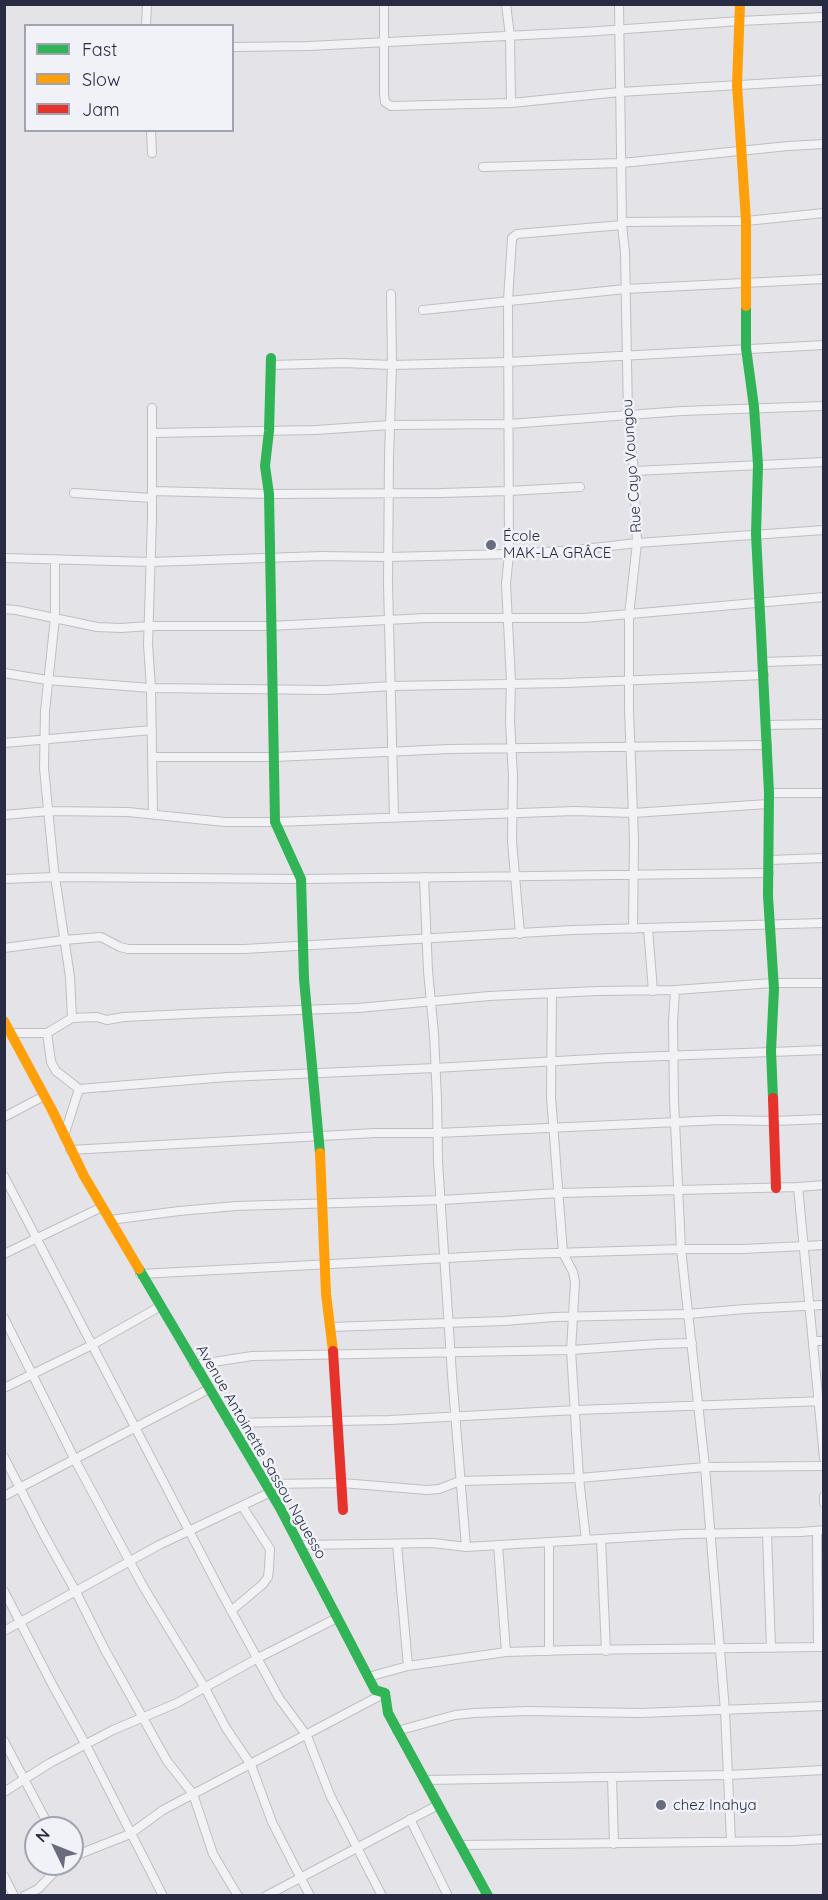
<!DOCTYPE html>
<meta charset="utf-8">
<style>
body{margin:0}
#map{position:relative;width:828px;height:1900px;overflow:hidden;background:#e3e3e8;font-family:Quicksand,sans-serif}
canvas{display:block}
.frame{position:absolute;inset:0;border:6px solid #282c43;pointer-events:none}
.legend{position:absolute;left:24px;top:24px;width:210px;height:108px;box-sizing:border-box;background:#f0f2f8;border:2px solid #a0a3b0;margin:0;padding:8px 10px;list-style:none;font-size:18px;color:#282c43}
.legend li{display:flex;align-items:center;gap:12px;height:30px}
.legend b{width:30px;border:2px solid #a0a3b0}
.north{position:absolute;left:24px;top:1816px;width:60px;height:60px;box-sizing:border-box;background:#f0f2f8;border:2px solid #a0a3b0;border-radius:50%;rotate:313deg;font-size:16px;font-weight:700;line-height:24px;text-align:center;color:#282c43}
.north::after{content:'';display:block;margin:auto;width:21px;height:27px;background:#696c7d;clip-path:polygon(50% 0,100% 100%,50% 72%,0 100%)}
</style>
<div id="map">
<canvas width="828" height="1900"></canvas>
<div class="frame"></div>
<ul class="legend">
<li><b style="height:8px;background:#30b455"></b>Fast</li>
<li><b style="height:8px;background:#ff9f0a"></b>Slow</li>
<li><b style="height:8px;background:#e5322d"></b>Jam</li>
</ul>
<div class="north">N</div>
</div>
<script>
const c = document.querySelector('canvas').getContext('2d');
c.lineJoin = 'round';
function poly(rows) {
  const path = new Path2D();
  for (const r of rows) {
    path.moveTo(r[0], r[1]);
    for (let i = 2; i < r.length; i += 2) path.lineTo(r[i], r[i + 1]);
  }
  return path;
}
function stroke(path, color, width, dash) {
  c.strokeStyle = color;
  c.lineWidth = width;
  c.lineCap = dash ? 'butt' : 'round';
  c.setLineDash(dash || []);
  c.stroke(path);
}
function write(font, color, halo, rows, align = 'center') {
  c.font = font + ' Quicksand,sans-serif';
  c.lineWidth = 5;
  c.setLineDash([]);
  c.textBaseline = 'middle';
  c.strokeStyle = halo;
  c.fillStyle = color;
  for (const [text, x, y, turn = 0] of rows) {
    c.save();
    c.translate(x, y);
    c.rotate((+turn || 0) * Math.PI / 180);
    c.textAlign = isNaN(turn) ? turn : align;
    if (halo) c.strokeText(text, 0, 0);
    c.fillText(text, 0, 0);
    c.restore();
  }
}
const street = poly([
 [384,4,384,94,385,102,391,106,511,103,620,92,824,80],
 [506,4,510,36,511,103],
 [619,4,622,225,625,252,628,415,634,471,637,543,629,615,629,710,634,840,633,929],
 [146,26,147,4],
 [232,47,309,46,584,32,740,21,824,17],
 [151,130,152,153],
 [483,167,622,163,788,146,824,144],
 [623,222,746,221,824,213],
 [391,294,392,365,389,457,388,584,394,817],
 [423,310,625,289,824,279],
 [271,365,343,363,392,365,508,362,824,345],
 [152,408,152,519,148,644,151,688,153,814],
 [153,433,316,430,390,425,509,424,682,411,824,406],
 [634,471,824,462],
 [152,491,269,494,441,493,509,491,580,487],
 [74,493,152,498],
 [4,558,151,562,322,556,388,557,509,554,575,550,637,543,824,530],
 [4,609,16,610,97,627,121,628,149,626,270,626,426,618,584,618,824,597],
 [763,662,824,660],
 [4,673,47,680,151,688,326,690,391,686,565,683,764,675],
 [766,725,824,724],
 [4,743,152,730],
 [152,757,275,757,449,749,767,745],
 [769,793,824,793],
 [4,815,49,811,128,812,225,822,275,822,574,811,633,813,768,804],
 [769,860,824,858],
 [424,877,428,971,434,1034,437,1099,438,1162,452,1375,466,1547],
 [4,879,55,877,301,879,769,873],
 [648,928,653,991],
 [520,934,512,841,513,776,510,721,511,681,506,584,509,554,508,300,512,238,517,234,622,225],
 [4,948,64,940,101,937,120,947,128,949,244,949,572,930,824,923],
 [675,990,673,1022,674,1100,681,1249,705,1467,725,1711,731,1841],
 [552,993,551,1097,563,1253,573,1272,575,1282,571,1350,579,1478,586,1540],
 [72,1018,97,1017,107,1020,124,1017,208,1013,358,1008,489,996,597,991,675,990,773,983,824,983],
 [11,1033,47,1033,72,1018,70,977,54,870,44,768,45,711,55,618,55,560],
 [47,1033,51,1062,56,1071,79,1089,64,1136],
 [79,1089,227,1077,435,1068,610,1058,824,1050],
 [4,1117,44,1096],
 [70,1150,375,1133,438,1133,721,1120,773,1121,824,1119],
 [4,1176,221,1592,279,1698,307,1736,330,1795,382,1896],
 [798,1187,824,1458],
 [110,1220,179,1211,236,1206,442,1200,559,1193,798,1187,824,1185],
 [4,1254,102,1207],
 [140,1274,523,1254,681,1249,743,1249,824,1245],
 [4,1318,75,1460,144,1588,205,1688,226,1728,251,1765,272,1822,310,1896],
 [331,1327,504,1321,554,1317,688,1314,745,1309,824,1305],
 [813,1341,824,1341],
 [194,1365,252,1356,571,1350,658,1344,692,1343],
 [4,1388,92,1345,159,1307],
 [229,1423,390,1420,576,1410,824,1401],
 [4,1457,43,1533,76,1592,105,1650,167,1761,193,1794,213,1854,238,1896],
 [266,1484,342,1483,427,1490,439,1489,460,1481,579,1478,705,1467,824,1466],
 [4,1496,209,1389],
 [824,1496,824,1503],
 [817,1531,818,1647],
 [767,1533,771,1648],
 [601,1539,606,1651],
 [549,1542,549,1651],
 [397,1544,408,1666],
 [300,1545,433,1543,466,1547,684,1534,801,1532,824,1530],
 [498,1545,506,1652],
 [4,1591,53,1686,86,1745,163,1896],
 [231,1611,263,1584,268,1577,269,1568,270,1549,242,1506],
 [4,1631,159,1545,271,1492],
 [368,1677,408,1666,506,1652,574,1650,824,1647],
 [397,1731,455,1715,474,1713,526,1711,640,1713,824,1706],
 [4,1741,50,1828],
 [612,1777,614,1844],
 [424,1780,729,1775,824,1770],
 [4,1792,50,1763,113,1730,177,1703,258,1658,337,1618],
 [410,1819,448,1896],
 [460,1845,791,1841,824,1839],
 [72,1857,130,1834,163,1810,385,1693],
 [4,1876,14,1896],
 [24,1896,38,1889,62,1864],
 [266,1896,438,1805]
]);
stroke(street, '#bebfc4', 10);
stroke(street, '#f2f2f5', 8);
stroke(poly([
 [746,306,746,348,754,407,758,465,756,534,769,793,768,896,774,989,771,1051,773,1098],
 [271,358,269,431,265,466,269,494,275,822,301,879,304,979,320,1153],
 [139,1269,280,1508,375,1690,385,1693,388,1713,488,1896]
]), '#30b455', 10);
stroke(poly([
 [740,4,737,85,746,221,746,306],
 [4,1021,52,1110,84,1176,139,1269],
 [320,1153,326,1294,333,1351]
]), '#ff9f0a', 10);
stroke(poly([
 [773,1098,776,1188],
 [333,1351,343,1510]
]), '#e5322d', 10);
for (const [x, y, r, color] of [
 [491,545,6,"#696c7d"],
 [661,1805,6,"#696c7d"]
]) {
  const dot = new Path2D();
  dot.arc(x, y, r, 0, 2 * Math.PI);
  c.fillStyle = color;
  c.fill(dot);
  stroke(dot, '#f0f2f8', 2);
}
write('15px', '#282c43', '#f0f2f8', [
 ["Rue Cayo Voungou",632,466,-94],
 ["Avenue Antoinette Sassou Nguesso",261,1452,60]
]);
write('15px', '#282c43', '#f0f2f8', [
 ["École",503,536],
 ["MAK-LA GRÂCE",503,553],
 ["chez Inahya",673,1805]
], 'left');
</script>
